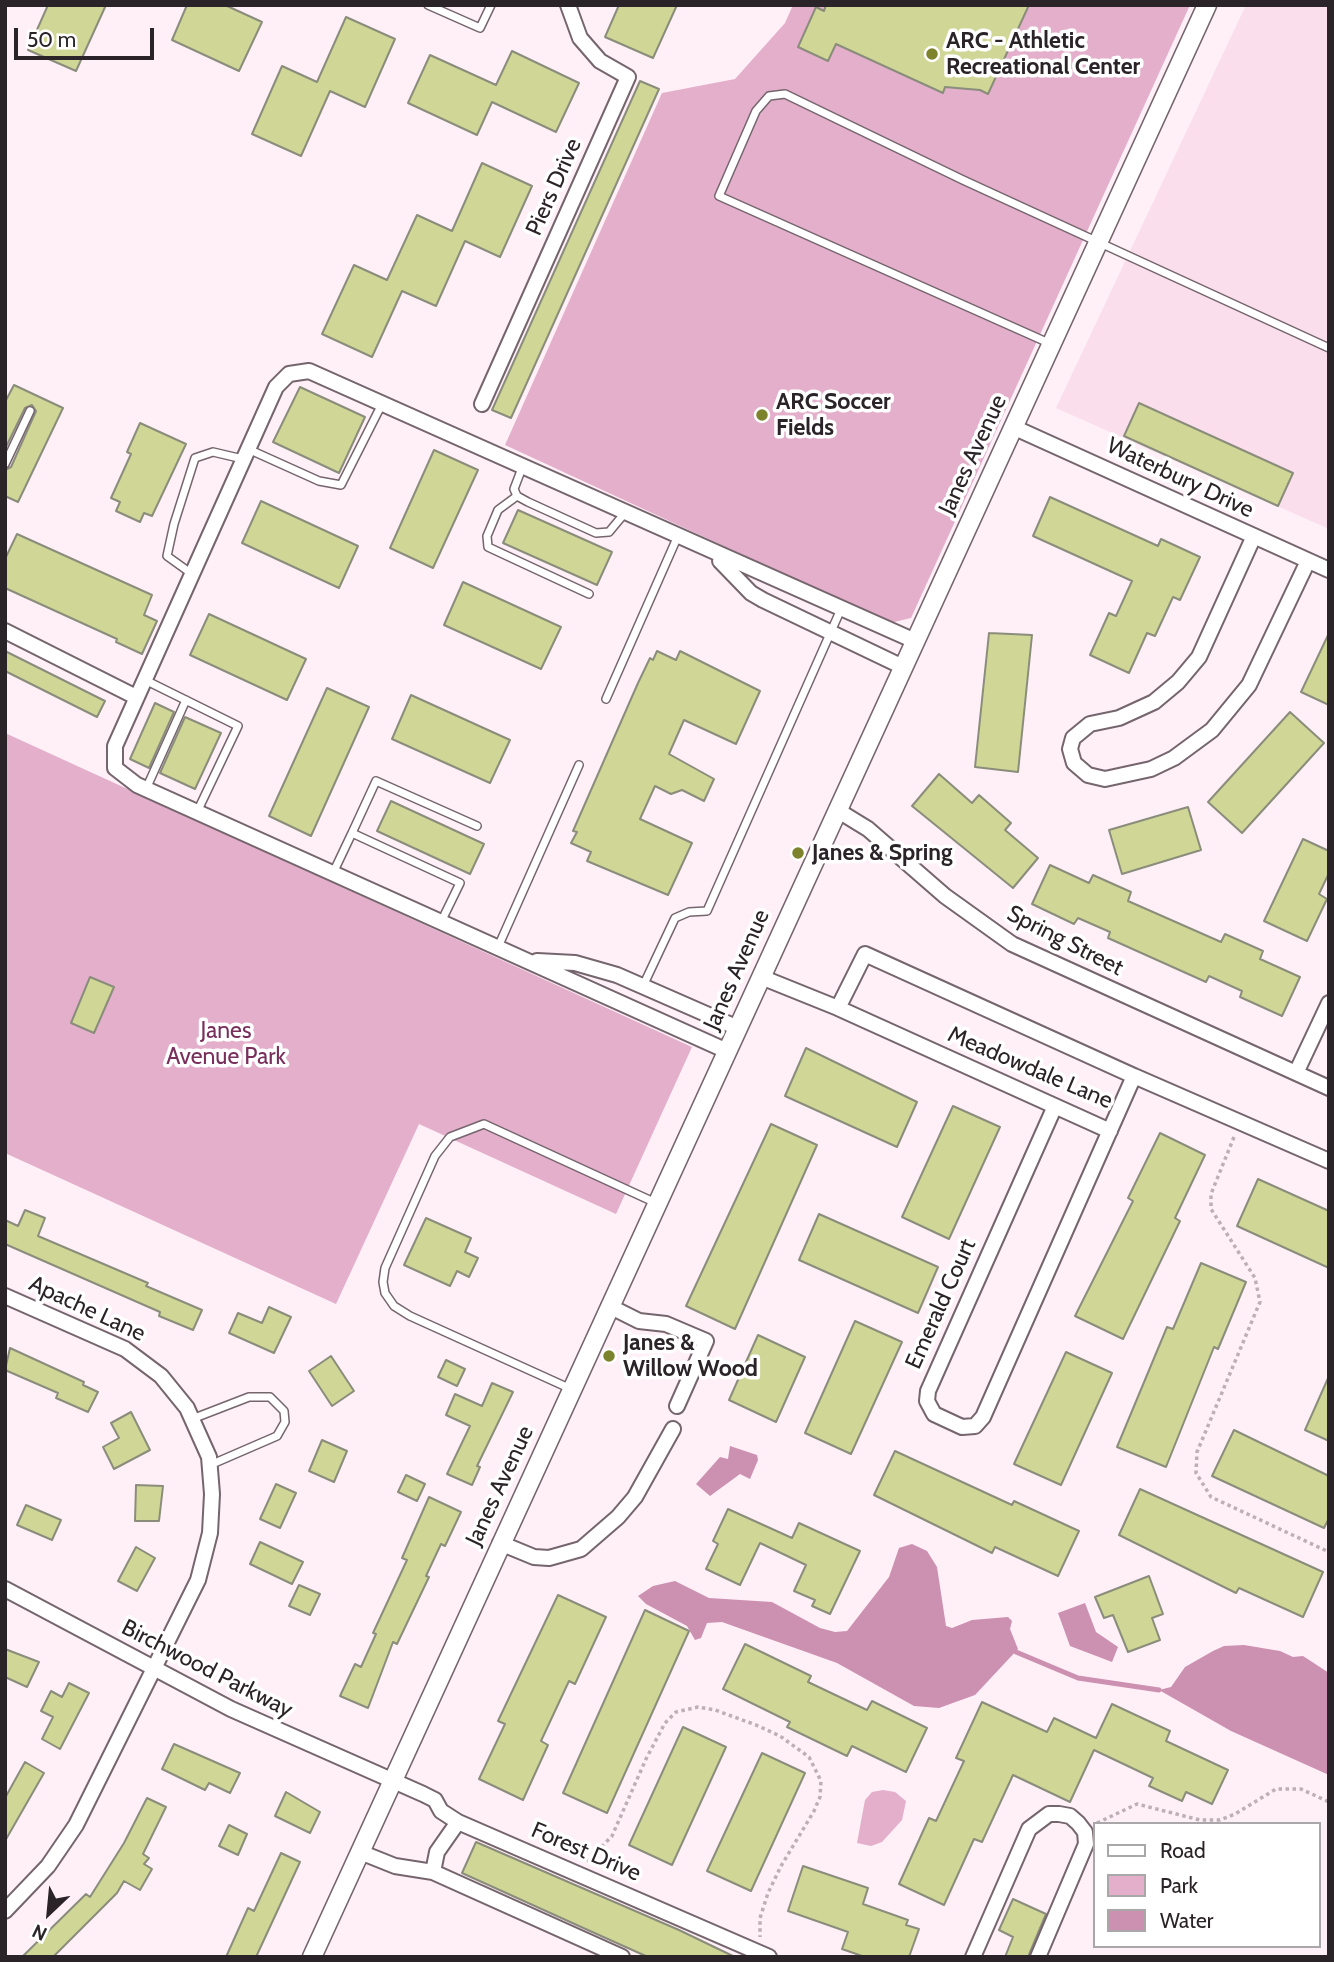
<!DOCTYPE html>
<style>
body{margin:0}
#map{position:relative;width:1334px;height:1962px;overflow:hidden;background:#ffeff7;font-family:Cabin,sans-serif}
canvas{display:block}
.frame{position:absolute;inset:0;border:7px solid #2a2327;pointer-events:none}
.legend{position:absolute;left:1093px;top:1822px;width:228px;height:126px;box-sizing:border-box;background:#fff;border:2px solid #aaa7a9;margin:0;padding:9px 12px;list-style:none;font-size:21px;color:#2a2327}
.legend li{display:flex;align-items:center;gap:14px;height:35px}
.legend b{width:35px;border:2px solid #aaa7a9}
.north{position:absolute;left:14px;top:1878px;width:70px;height:70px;-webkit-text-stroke:5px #fff;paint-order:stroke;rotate:206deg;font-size:19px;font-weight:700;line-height:28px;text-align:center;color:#2a2327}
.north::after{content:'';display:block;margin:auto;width:24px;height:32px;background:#2a2327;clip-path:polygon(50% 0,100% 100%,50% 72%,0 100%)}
.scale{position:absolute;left:14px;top:28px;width:140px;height:32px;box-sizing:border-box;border:4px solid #2a2327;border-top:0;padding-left:9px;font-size:21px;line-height:24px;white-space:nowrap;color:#2a2327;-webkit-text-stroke:5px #fff;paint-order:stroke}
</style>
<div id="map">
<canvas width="1334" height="1962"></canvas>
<div class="frame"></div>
<ul class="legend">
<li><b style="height:9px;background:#fff"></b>Road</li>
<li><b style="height:19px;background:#e3afcb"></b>Park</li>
<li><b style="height:19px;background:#cc90b1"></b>Water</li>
</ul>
<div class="north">N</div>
<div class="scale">50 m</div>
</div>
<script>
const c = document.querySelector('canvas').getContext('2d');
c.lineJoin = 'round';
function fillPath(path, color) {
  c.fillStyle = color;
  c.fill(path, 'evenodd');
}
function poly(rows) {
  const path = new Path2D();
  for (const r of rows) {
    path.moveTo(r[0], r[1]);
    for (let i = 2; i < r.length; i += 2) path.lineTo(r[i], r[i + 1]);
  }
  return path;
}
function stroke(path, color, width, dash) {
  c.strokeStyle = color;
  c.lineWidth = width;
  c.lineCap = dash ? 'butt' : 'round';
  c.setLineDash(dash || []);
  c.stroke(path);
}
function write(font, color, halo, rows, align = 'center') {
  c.font = font + ' Cabin,sans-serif';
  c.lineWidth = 7;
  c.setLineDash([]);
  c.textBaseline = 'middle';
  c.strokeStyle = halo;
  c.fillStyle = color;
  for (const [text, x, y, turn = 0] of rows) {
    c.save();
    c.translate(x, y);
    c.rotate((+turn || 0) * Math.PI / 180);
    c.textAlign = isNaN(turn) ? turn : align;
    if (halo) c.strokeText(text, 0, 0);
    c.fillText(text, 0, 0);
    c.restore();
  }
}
fillPath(poly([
 [1246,5,1329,5,1329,529,1056,408]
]), '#fadeec');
fillPath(poly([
 [793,5,1190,5,911,618,890,623,505,445,662,93,735,79,785,23],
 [5,733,692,1047,616,1214,419,1124,336,1304,5,1153],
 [883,1790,895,1792,906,1801,902,1820,882,1842,871,1846,857,1843,865,1800,872,1792]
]), '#e3afcb');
fillPath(poly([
 [730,1446,757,1455,758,1460,750,1479,740,1474,710,1496,696,1484,720,1457,728,1459],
 [912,1544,927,1551,937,1567,946,1626,952,1628,972,1620,1008,1617,1012,1621,1010,1629,1018,1649,975,1695,939,1708,914,1706,837,1663,722,1622,707,1623,701,1638,695,1640,687,1626,646,1604,638,1596,653,1586,675,1581,709,1598,772,1602,820,1628,835,1632,847,1631,889,1577,899,1548],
 [1085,1603,1096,1632,1118,1647,1112,1662,1070,1646,1058,1613],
 [1244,1645,1280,1651,1293,1657,1303,1656,1329,1673,1329,1775,1231,1731,1159,1690,1171,1687,1185,1667,1213,1651,1224,1646]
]), '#cc90b1');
stroke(poly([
 [1016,1652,1078,1678,1159,1690]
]), '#cc90b1', 5);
const building = poly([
 [48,5,106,5,76,71,28,50,48,5],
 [187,5,225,5,262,22,239,71,172,40,187,5],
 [619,5,677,5,653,58,605,37,619,5],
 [826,5,1029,5,988,94,980,90,945,87,943,93,836,44,828,61,798,47,816,7,824,11,826,5],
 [346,17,395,39,365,107,330,91,301,156,252,134,282,66,317,82,346,17],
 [512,51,579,83,556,132,492,102,477,135,408,103,430,55,496,85,512,51],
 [640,81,659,89,511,418,492,410,640,81],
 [482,163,532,186,500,257,465,241,436,306,402,291,372,357,322,334,354,265,387,280,417,215,452,231,482,163],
 [14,385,63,408,18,502,5,496,5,470,11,467,36,411,32,405,25,408,5,449,5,402,14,385],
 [300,387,365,417,339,473,273,442,300,387],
 [1139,403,1293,473,1278,506,1124,436,1139,403],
 [140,423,186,444,152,516,144,513,140,522,116,511,120,502,111,498,131,454,127,452,140,423],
 [434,450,478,470,433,568,390,548,434,450],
 [1050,497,1158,546,1161,539,1200,557,1180,600,1173,597,1155,636,1147,633,1129,673,1090,655,1109,613,1116,616,1132,581,1033,536,1050,497],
 [261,501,358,546,339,588,242,543,261,501],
 [518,510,612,552,597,585,503,543,518,510],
 [17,534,152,595,144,615,157,621,142,654,116,642,117,639,5,588,5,559,17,534],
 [463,582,561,627,541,669,444,625,463,582],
 [209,614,306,659,287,700,190,655,209,614],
 [989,633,1032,635,1018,772,975,767,989,633],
 [1329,633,1329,705,1301,692,1329,633],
 [5,651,105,701,97,717,5,671,5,651],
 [657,651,676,660,680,651,760,691,736,744,684,720,669,754,714,779,704,801,682,790,671,794,655,786,640,819,692,843,668,895,587,861,591,852,571,843,577,832,573,831,638,683,650,658,653,660,657,651],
 [327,688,369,707,311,836,269,816,327,688],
 [411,695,510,740,490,783,392,739,411,695],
 [155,703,174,712,149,768,130,759,155,703],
 [1290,712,1324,743,1242,833,1208,802,1290,712],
 [185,717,221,733,195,789,160,773,185,717],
 [939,774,972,803,979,795,1011,823,1005,830,1038,858,1013,888,912,806,939,774],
 [391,801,484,844,470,874,377,831,391,801],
 [1188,807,1201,850,1122,874,1109,830,1188,807],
 [1303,839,1329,851,1329,873,1319,894,1327,899,1307,941,1264,921,1303,839],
 [1050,865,1089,883,1093,875,1131,892,1128,901,1221,942,1225,934,1263,951,1260,959,1300,977,1282,1016,1240,997,1242,991,1209,976,1206,982,1108,938,1110,932,1078,918,1074,924,1032,904,1050,865],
 [90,977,114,987,94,1033,71,1023,90,977],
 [806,1048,917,1102,897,1147,785,1096,806,1048],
 [953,1106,1000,1127,949,1239,902,1217,953,1106],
 [771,1124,817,1145,735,1329,686,1306,771,1124],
 [1160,1133,1205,1155,1175,1218,1180,1221,1123,1339,1075,1316,1133,1201,1128,1198,1160,1133],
 [1258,1179,1329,1211,1329,1268,1237,1226,1258,1179],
 [25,1210,45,1218,38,1236,148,1283,146,1286,202,1310,193,1330,159,1316,160,1312,5,1244,5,1220,18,1226,25,1210],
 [819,1214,938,1267,918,1313,799,1260,819,1214],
 [426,1218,471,1238,465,1252,478,1258,469,1277,457,1271,450,1286,404,1265,426,1218],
 [1201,1263,1246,1282,1218,1349,1214,1347,1166,1467,1117,1447,1167,1327,1173,1329,1201,1263],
 [269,1307,291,1317,274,1353,229,1333,238,1313,262,1323,269,1307],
 [855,1321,902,1342,851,1454,805,1433,855,1321],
 [758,1335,805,1357,776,1422,729,1400,758,1335],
 [10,1348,84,1382,83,1385,98,1392,88,1412,56,1398,58,1393,5,1370,10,1348],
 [1066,1352,1112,1373,1061,1485,1014,1464,1066,1352],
 [331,1356,354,1391,332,1406,309,1371,331,1356],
 [446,1360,465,1369,457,1386,438,1377,446,1360],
 [1329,1376,1329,1441,1305,1430,1329,1376],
 [492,1383,513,1392,477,1466,480,1467,472,1485,447,1474,470,1426,446,1415,455,1394,482,1406,492,1383],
 [131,1412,150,1450,114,1469,103,1447,119,1438,111,1423,131,1412],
 [1234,1430,1329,1476,1329,1518,1324,1528,1212,1476,1234,1430],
 [322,1440,347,1451,334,1482,309,1471,322,1440],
 [895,1451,1012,1505,1014,1501,1079,1531,1058,1576,995,1547,992,1553,874,1495,895,1451],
 [406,1475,425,1484,417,1501,398,1492,406,1475],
 [276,1484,296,1493,280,1528,260,1519,276,1484],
 [136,1485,163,1486,159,1521,135,1521,136,1485],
 [1140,1489,1323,1572,1303,1617,1239,1588,1236,1593,1119,1535,1140,1489],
 [429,1497,461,1512,445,1546,441,1544,426,1576,429,1577,397,1644,393,1642,368,1708,340,1696,355,1664,361,1667,376,1634,373,1633,407,1560,402,1558,429,1497],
 [26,1505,61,1520,52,1540,17,1525,26,1505],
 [728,1509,792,1538,799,1523,860,1551,830,1614,812,1606,815,1600,794,1591,806,1565,760,1543,740,1585,706,1569,718,1544,713,1541,728,1509],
 [260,1542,303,1562,292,1584,250,1564,260,1542],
 [136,1547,155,1558,137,1591,118,1581,136,1547],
 [1149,1576,1163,1614,1152,1618,1160,1640,1128,1652,1113,1615,1104,1618,1095,1597,1149,1576],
 [299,1585,320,1594,310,1615,289,1606,299,1585],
 [558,1595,606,1617,575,1684,569,1681,541,1741,548,1745,523,1800,479,1779,505,1724,498,1721,558,1595],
 [645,1610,689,1631,607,1813,563,1793,645,1610],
 [745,1644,811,1676,808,1682,867,1710,872,1701,927,1728,906,1772,852,1746,847,1756,787,1727,790,1722,723,1689,745,1644],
 [5,1649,39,1662,27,1687,5,1677,5,1649],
 [69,1683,89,1693,60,1749,42,1739,53,1717,41,1711,51,1691,62,1697,69,1683],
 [982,1702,1047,1732,1054,1718,1096,1738,1112,1704,1170,1731,1166,1741,1228,1770,1212,1804,1186,1792,1182,1801,1149,1786,1153,1778,1094,1750,1070,1802,1013,1775,982,1842,974,1839,944,1905,899,1884,929,1818,936,1821,964,1761,956,1758,982,1702],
 [683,1727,726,1747,672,1865,629,1845,683,1727],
 [174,1744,240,1773,230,1793,209,1783,205,1790,162,1769,174,1744],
 [762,1753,805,1773,751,1891,707,1871,762,1753],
 [25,1762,44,1773,5,1841,5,1798,25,1762],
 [286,1792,320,1812,310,1833,275,1816,286,1792],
 [147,1798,166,1807,143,1854,149,1858,144,1864,152,1869,140,1890,124,1881,117,1893,53,1957,22,1957,86,1894,90,1897,124,1843,147,1798],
 [229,1825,247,1834,238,1855,219,1846,229,1825],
 [476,1842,679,1930,735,1957,648,1957,590,1931,462,1873,476,1842],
 [281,1853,300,1862,256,1957,226,1957,248,1908,254,1911,281,1853],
 [803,1866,868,1888,863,1904,908,1920,906,1925,919,1929,909,1957,865,1957,842,1949,848,1932,788,1911,803,1866],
 [1013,1899,1046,1914,1028,1957,1005,1957,1013,1937,999,1930,1013,1899]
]);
fillPath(building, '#d0d695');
stroke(building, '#8a8d7b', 2);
const service = poly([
 [428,5,480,28,491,5],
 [1051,344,719,196,756,111,769,96,785,94,963,180,1329,348],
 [248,449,319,481,341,485,382,404],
 [5,464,30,411],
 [522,468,514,489,517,496,528,502,596,533,609,532,624,514],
 [517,496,498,510,487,536,488,547,589,594],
 [192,574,167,556,174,524,195,458,213,452,243,459],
 [145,680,238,726,197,812],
 [606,699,677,538],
 [146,789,186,700],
 [352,833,376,781,477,826],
 [333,873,352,833,460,883,441,922],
 [498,947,579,765],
 [643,986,675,918,689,912,707,911,841,609],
 [571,1389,410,1316,394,1306,385,1293,383,1282,385,1268,435,1156,450,1137,484,1124,656,1203],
 [192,1419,249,1397,270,1397,284,1411,285,1422,277,1436,210,1465]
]);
const minor = poly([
 [482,404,628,77,600,61,580,38,568,5],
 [1013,427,1329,570],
 [1254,536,1199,657,1178,682,1154,702,1119,718,1090,724,1073,738,1070,749,1074,763,1088,775,1105,779,1151,769,1174,758,1212,730,1249,685,1308,561],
 [720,561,751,593,763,600,903,667],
 [5,631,136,697],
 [837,810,868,829,945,896,1012,944,1329,1088],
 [537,961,575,963,617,975,738,1028],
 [761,977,838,1008,1110,1131],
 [838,1008,865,954,1134,1076],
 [727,1051,137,785,115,768,115,746,276,387,289,374,309,371,915,641],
 [1296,1073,1329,1003],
 [1055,1106,928,1391,927,1401,934,1414,962,1427,975,1426,983,1417,1134,1076,1329,1161],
 [5,1296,125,1349,161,1376,187,1408,209,1457,212,1494,210,1533,198,1580,76,1825,48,1866,5,1911],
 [609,1306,639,1321,666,1324,706,1341,677,1406],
 [500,1543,534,1557,549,1558,581,1549,618,1517,635,1497,673,1429],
 [5,1589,231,1709,423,1794,435,1800,441,1811,458,1822,769,1957],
 [360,1852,395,1866,433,1872,622,1957],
 [433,1872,437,1852,458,1822],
 [973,1957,1029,1829,1049,1814,1059,1814,1070,1816,1078,1823,1085,1832,1086,1844,1038,1957]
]);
const tertiary = poly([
 [312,1957,1207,5]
]);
stroke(service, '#75656d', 10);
stroke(minor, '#75656d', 18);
stroke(tertiary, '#75656d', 21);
stroke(poly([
 [1234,1137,1211,1194,1211,1209,1255,1278,1260,1302,1197,1452,1196,1473,1211,1497,1329,1552],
 [1097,1823,1137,1804,1200,1820,1220,1820,1235,1814,1276,1789,1301,1789,1329,1802],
 [587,1862,612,1836,646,1759,665,1723,676,1712,698,1707,715,1710,756,1725,780,1736,809,1757,821,1781,820,1797,814,1811,781,1866,768,1893,760,1918,760,1937]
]), '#bcafb6', 3.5, [3.5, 3.5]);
stroke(service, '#fff', 7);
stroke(minor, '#fff', 14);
stroke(tertiary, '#fff', 18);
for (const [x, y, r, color] of [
 [932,54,7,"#7d832d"],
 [762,415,7,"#7d832d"],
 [798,853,7,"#7d832d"],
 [609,1356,7,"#7d832d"]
]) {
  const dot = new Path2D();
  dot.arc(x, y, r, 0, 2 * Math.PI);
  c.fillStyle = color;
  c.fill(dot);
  stroke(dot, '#fff', 2.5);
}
write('bold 23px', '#2a2327', '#fff', [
 ["ARC - Athletic",946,41],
 ["Recreational Center",946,67],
 ["ARC Soccer",776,402],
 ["Fields",776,428],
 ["Janes & Spring",812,853],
 ["Janes &",623,1343],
 ["Willow Wood",623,1369]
], 'left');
write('23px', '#2a2327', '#fff', [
 ["Piers Drive",554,187,-66],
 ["Janes Avenue",973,455,-65],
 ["Waterbury Drive",1180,478,25],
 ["Spring Street",1065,941,27],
 ["Janes Avenue",737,970,-66],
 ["Meadowdale Lane",1030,1068,23],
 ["Emerald Court",941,1304,-66],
 ["Apache Lane",87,1309,25],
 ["Janes Avenue",500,1486,-65],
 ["Birchwood Parkway",207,1669,27],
 ["Forest Drive",586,1852,23]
]);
write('23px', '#782f5c', '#fff', [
 ["Janes",226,1031],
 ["Avenue Park",226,1057]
]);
</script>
